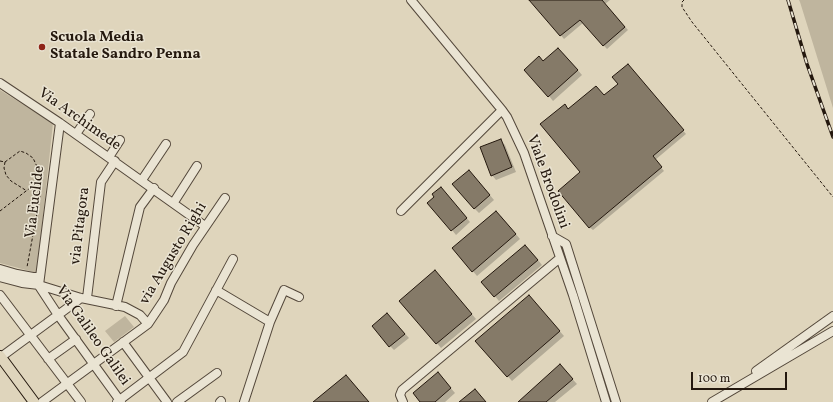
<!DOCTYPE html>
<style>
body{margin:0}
#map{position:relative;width:833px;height:402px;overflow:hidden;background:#dfd5bc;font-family:Vollkorn,serif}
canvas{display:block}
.scale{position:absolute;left:691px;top:372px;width:96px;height:18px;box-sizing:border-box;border:2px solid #24180e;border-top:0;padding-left:5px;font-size:12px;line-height:14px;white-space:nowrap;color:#24180e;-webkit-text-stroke:3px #eae4d3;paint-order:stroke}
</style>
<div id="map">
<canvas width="833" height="402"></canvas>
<div class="scale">100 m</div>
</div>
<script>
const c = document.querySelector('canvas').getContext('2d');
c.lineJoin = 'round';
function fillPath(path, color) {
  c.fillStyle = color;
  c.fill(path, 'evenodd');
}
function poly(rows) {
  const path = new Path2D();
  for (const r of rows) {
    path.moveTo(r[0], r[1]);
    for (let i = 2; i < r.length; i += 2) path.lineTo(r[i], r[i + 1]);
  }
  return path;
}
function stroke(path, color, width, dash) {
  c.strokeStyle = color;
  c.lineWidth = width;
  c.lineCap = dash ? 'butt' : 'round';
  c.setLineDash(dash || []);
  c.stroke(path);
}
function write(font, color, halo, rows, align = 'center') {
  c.font = font + ' Vollkorn,serif';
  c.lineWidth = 3;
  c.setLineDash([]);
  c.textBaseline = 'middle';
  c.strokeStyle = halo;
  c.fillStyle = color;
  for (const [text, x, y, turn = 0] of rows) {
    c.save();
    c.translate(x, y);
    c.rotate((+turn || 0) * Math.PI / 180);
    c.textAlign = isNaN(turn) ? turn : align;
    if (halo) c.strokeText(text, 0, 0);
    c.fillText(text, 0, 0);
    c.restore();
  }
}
fillPath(poly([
 [799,0,833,0,833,108,800,2],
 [0,90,53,123,37,273,0,263],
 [125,316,134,327,114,342,105,331]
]), '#bfb59e');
fillPath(poly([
 [531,0,610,0,605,4,628,30,607,49,583,23,564,39],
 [563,53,582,75,553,101,549,96,543,62],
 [628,65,686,134,655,160,664,171,593,230,589,227,581,172,569,110,604,96,619,84],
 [500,140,505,145,516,172,496,180,492,175],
 [473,175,494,200,479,213,474,208],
 [445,193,470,222,456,235,452,230],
 [501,216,520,239,477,276,453,248],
 [530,250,542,265,499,301,483,282],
 [439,276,476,319,441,348,400,301],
 [533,301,564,336,512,381,477,341],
 [387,314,409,338,394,350,390,346],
 [564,370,577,384,555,402,523,402],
 [442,378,455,393,445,402,422,402]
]), '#0003');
const building = poly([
 [529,0,602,0,625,27,603,46,580,20,560,36,529,0],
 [558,48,578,70,548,97,524,70,539,56,543,61,558,48],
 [628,64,684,130,653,156,662,167,589,228,558,191,580,172,540,124,565,104,568,109,596,86,604,95,618,84,612,77,628,64],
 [501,139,512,167,491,176,480,147,501,139],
 [469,170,490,195,474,209,452,184,469,170],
 [441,187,467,218,451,231,427,203,434,197,432,194,441,187],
 [496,211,516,234,472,272,452,248,496,211],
 [525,245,538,260,494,297,481,282,525,245],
 [435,270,472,314,436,344,399,301,435,270],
 [529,295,560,331,507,377,475,341,529,295],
 [387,313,405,334,389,347,372,326,387,313],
 [560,364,573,379,546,402,518,402,560,364],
 [438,372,451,388,435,402,420,402,413,393,438,372],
 [346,375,369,402,313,402,346,375],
 [475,389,486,402,459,402,475,389]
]);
fillPath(building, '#857a68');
stroke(building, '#24180e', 1);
const minor = poly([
 [411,0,502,110,507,117,524,153,573,295,606,402],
 [0,83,60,123,205,226],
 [76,134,90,114],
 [109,157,120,140],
 [142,180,166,144],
 [174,202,197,166],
 [401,211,502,110],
 [552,236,566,244,616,402],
 [0,269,17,274,33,277,40,277],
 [0,277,22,283,39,285,81,298,125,307,140,315,148,324],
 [39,285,60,123],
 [39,286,58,315,121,402],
 [216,290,270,322,244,402],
 [0,295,81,402],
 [87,298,101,182,115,161],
 [116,306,140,207,154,188],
 [270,322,284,290,299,297],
 [123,342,167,402],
 [1,357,81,298],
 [48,359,76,339],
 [756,371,833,316],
 [42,402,148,324,164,300,171,283,193,245,225,198],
 [117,402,183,352,233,259],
 [177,402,217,373],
 [220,402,221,401],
 [403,402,400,395,402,390,560,258],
 [712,402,833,331]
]);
const major = poly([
 [0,356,34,402]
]);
stroke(minor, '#53473a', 10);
stroke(major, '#24180e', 12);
stroke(poly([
 [684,0,682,2,682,7,692,22,833,197],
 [0,161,5,162,4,168,6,175,11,181,27,191],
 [5,162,20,151,26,153,33,158,40,173,41,178,38,190],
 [0,211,30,188,38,191,40,197,27,267]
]), '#24180e', 1, [3, 2]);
stroke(minor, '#eae4d3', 8);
stroke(major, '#dfd5bc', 10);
const rail = poly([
 [788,0,807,64,833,137]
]);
stroke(rail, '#24180e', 3.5);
stroke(rail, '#eae4d3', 2, [6]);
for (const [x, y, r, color] of [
 [42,47,4,"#8f2418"]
]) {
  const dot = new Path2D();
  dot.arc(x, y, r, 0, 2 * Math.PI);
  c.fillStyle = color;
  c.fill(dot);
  stroke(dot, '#eae4d3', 1.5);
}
write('bold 15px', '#24180e', '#eae4d3', [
 ["Scuola Media",50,38],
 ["Statale Sandro Penna",50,55]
], 'left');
write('15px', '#24180e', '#eae4d3', [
 ["Via Archimede",79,120,35],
 ["Viale Brodolini",547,182,70],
 ["Via Euclide",36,202,-83],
 ["via Pitagora",81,226,-83],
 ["via Augusto Righi",174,254,-59],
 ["Via Galileo Galilei",92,336,55]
]);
</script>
